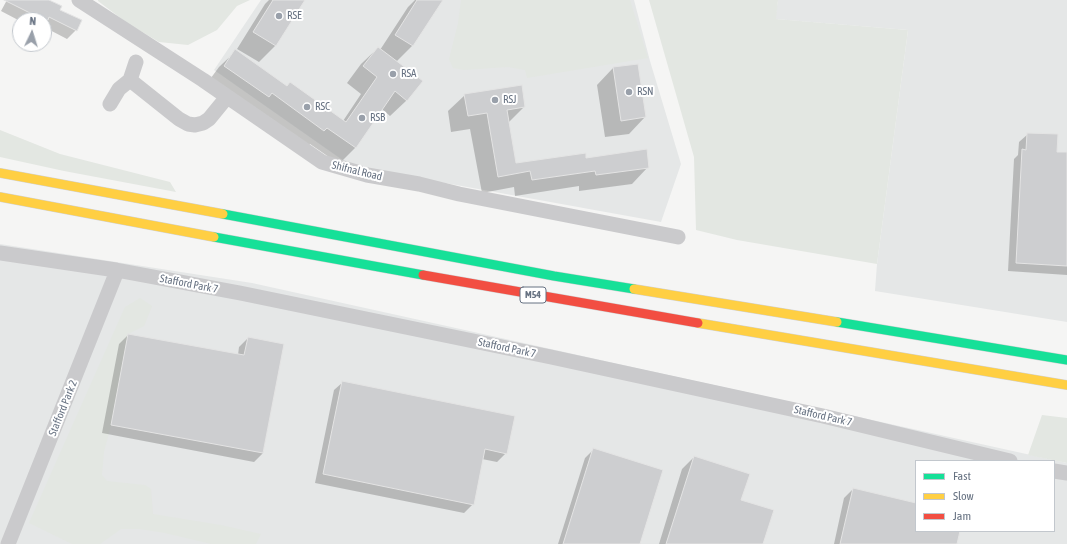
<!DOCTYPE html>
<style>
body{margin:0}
#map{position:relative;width:1067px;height:544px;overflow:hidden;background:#f5f5f4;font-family:"Asap Condensed",sans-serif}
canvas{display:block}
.legend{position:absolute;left:915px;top:460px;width:140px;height:72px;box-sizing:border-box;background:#fff;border:1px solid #c2c7cd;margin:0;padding:5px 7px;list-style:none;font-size:12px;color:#677282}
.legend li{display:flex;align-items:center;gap:8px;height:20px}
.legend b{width:20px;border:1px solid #c2c7cd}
.north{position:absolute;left:12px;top:12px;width:40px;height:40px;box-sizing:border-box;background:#fff;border:1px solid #c2c7cd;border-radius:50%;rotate:4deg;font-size:11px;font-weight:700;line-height:16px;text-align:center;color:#677282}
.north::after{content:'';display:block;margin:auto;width:14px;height:18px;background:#99a0aa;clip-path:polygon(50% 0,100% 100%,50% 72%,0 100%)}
</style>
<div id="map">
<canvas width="1067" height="544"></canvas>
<ul class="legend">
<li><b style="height:5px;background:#16e098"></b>Fast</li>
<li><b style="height:5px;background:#ffcf43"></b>Slow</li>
<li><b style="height:5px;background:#f24e42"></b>Jam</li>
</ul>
<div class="north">N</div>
</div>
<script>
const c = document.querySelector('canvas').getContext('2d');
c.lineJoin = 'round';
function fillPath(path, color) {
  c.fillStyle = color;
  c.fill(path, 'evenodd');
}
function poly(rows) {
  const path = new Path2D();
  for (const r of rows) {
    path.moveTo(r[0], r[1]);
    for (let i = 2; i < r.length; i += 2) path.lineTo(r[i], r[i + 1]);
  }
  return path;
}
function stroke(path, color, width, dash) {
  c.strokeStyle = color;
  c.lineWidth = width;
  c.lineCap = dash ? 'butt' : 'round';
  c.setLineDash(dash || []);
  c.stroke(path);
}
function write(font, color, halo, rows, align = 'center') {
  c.font = font + ' "Asap Condensed",sans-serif';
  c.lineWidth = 4;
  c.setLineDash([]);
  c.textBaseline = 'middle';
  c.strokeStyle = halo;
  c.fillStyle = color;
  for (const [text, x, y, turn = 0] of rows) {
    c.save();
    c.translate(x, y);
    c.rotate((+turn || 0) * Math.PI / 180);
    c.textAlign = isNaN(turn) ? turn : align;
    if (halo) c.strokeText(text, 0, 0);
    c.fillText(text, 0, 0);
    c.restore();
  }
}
fillPath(poly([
 [261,0,634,0,650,61,681,164,661,222,351,166,214,70],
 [778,0,1067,0,1067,322,875,291,877,264,908,30,775,19],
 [0,244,252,283,1067,463,1067,544,0,544],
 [916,461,1054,461,1054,531,916,531]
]), '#e5e7e7');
fillPath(poly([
 [98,0,250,0,237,6,217,30,188,45,159,42,127,23,98,1],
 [461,0,630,0,648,58,527,78,525,70,508,67,464,70,453,68,449,59,458,23],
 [649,0,778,0,776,19,908,30,877,264,737,240,696,230,694,157],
 [0,130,60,154,170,182,176,192,64,171,0,157],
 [140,298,152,306,144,326,128,334,111,425,104,452,102,475,107,481,145,485,151,489,153,514,221,525,261,534,256,544,211,544,165,533,139,529,121,529,100,544,72,544,29,523,125,307],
 [1042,415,1067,418,1067,463,1028,455]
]), '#e3e7e2');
fillPath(poly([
 [7,0,47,0,59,10,76,30,67,39,44,27,44,20,20,21,1,11],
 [269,0,303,1,275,46,259,62,237,49,265,4],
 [415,0,441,1,412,46,396,62,407,100,390,116,382,109,355,148,339,164,310,144,307,147,208,82,219,67,236,51,287,87,343,121,361,94,347,83,361,64,378,48,380,50,408,7],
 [613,68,645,117,629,134,605,137,597,85],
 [465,95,524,107,508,123,516,165,585,159,648,167,632,184,579,191,579,186,515,196,514,187,482,193,470,129,451,132,448,111],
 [1028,134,1056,153,1067,153,1067,275,1008,271,1014,159,1018,155,1019,142],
 [128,335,238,355,239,347,248,338,283,345,263,453,254,462,102,433,119,344],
 [343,382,506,453,497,462,482,459,473,504,464,513,315,483,334,390],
 [594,449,639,544,558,544,585,458],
 [694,457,740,501,762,544,659,544,682,469],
 [853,489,916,504,916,531,959,531,956,544,834,544,844,498]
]), '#0003');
const building = poly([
 [4,0,49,0,62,6,60,10,82,20,77,31,49,17,48,20,26,20,30,13,4,0],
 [273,0,305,0,276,46,253,32,273,0],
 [417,0,443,0,413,46,395,35,417,0],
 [378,47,423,81,407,101,395,91,356,148,327,128,324,131,272,93,269,97,224,66,235,49,287,86,290,82,346,122,377,77,363,66,378,47],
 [638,64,646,117,621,121,613,67,638,64],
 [522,85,525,107,507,110,516,163,586,153,586,158,647,149,649,168,596,175,595,171,532,180,530,171,498,177,487,113,468,116,464,94,522,85],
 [1027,133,1058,134,1057,152,1067,152,1067,266,1016,263,1022,149,1026,150,1027,133],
 [128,334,244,355,248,337,284,344,263,453,111,425,128,334],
 [342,381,515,416,507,454,485,449,474,505,323,474,342,381],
 [593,448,663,470,640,544,563,544,593,448],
 [694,456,750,474,741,500,774,510,763,544,666,544,694,456],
 [853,488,916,503,916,531,960,531,957,544,840,544,853,488]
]);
fillPath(building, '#cdced0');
stroke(building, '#e4e4e4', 1);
const fast = poly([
 [223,214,554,276,634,289],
 [214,237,423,275],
 [837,322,1067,360]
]);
const slow = poly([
 [0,173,223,214],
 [0,197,214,237],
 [634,289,837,322],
 [698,323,1067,385]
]);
const jam = poly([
 [423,275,698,323]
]);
stroke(fast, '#d1d1d2', 10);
stroke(slow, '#d1d1d2', 10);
stroke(jam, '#d1d1d2', 10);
stroke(poly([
 [79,0,203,80,322,162,367,175,419,184,459,194,678,237],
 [130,80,179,119,188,124,195,125,203,123,209,119,227,97],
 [110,104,119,89,130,80,136,62],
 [0,253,116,270,240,293,551,357,823,416,1010,461],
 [1054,471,1067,473],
 [8,544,115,276,116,270]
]), '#cacacc', 15);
stroke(fast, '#16e098', 9);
stroke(slow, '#ffcf43', 9);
stroke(jam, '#f24e42', 9);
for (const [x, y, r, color] of [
 [279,16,4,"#99a0aa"],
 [393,74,4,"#99a0aa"],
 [629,92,4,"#99a0aa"],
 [495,100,4,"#99a0aa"],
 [307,107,4,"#99a0aa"],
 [362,118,4,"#99a0aa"]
]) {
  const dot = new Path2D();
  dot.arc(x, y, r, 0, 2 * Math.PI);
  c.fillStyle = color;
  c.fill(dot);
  stroke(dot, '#fff', 1.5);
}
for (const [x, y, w] of [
 [533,295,26]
]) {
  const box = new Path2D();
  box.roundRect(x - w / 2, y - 8, w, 16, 3);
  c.fillStyle = '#fff';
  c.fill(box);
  stroke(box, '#677282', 1);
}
write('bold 10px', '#677282', null, [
 ["M54",533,295]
]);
write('11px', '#677282', '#fff', [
 ["RSE",287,16],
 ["RSA",401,74],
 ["RSN",637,92],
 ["RSJ",503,100],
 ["RSC",315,107],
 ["RSB",370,118]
], 'left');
write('11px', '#677282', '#fff', [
 ["Shifnal Road",357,171,14],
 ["Stafford Park 7",189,284,11],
 ["Stafford Park 7",507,348,12],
 ["Stafford Park 2",63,408,-68],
 ["Stafford Park 7",823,416,13]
]);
</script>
